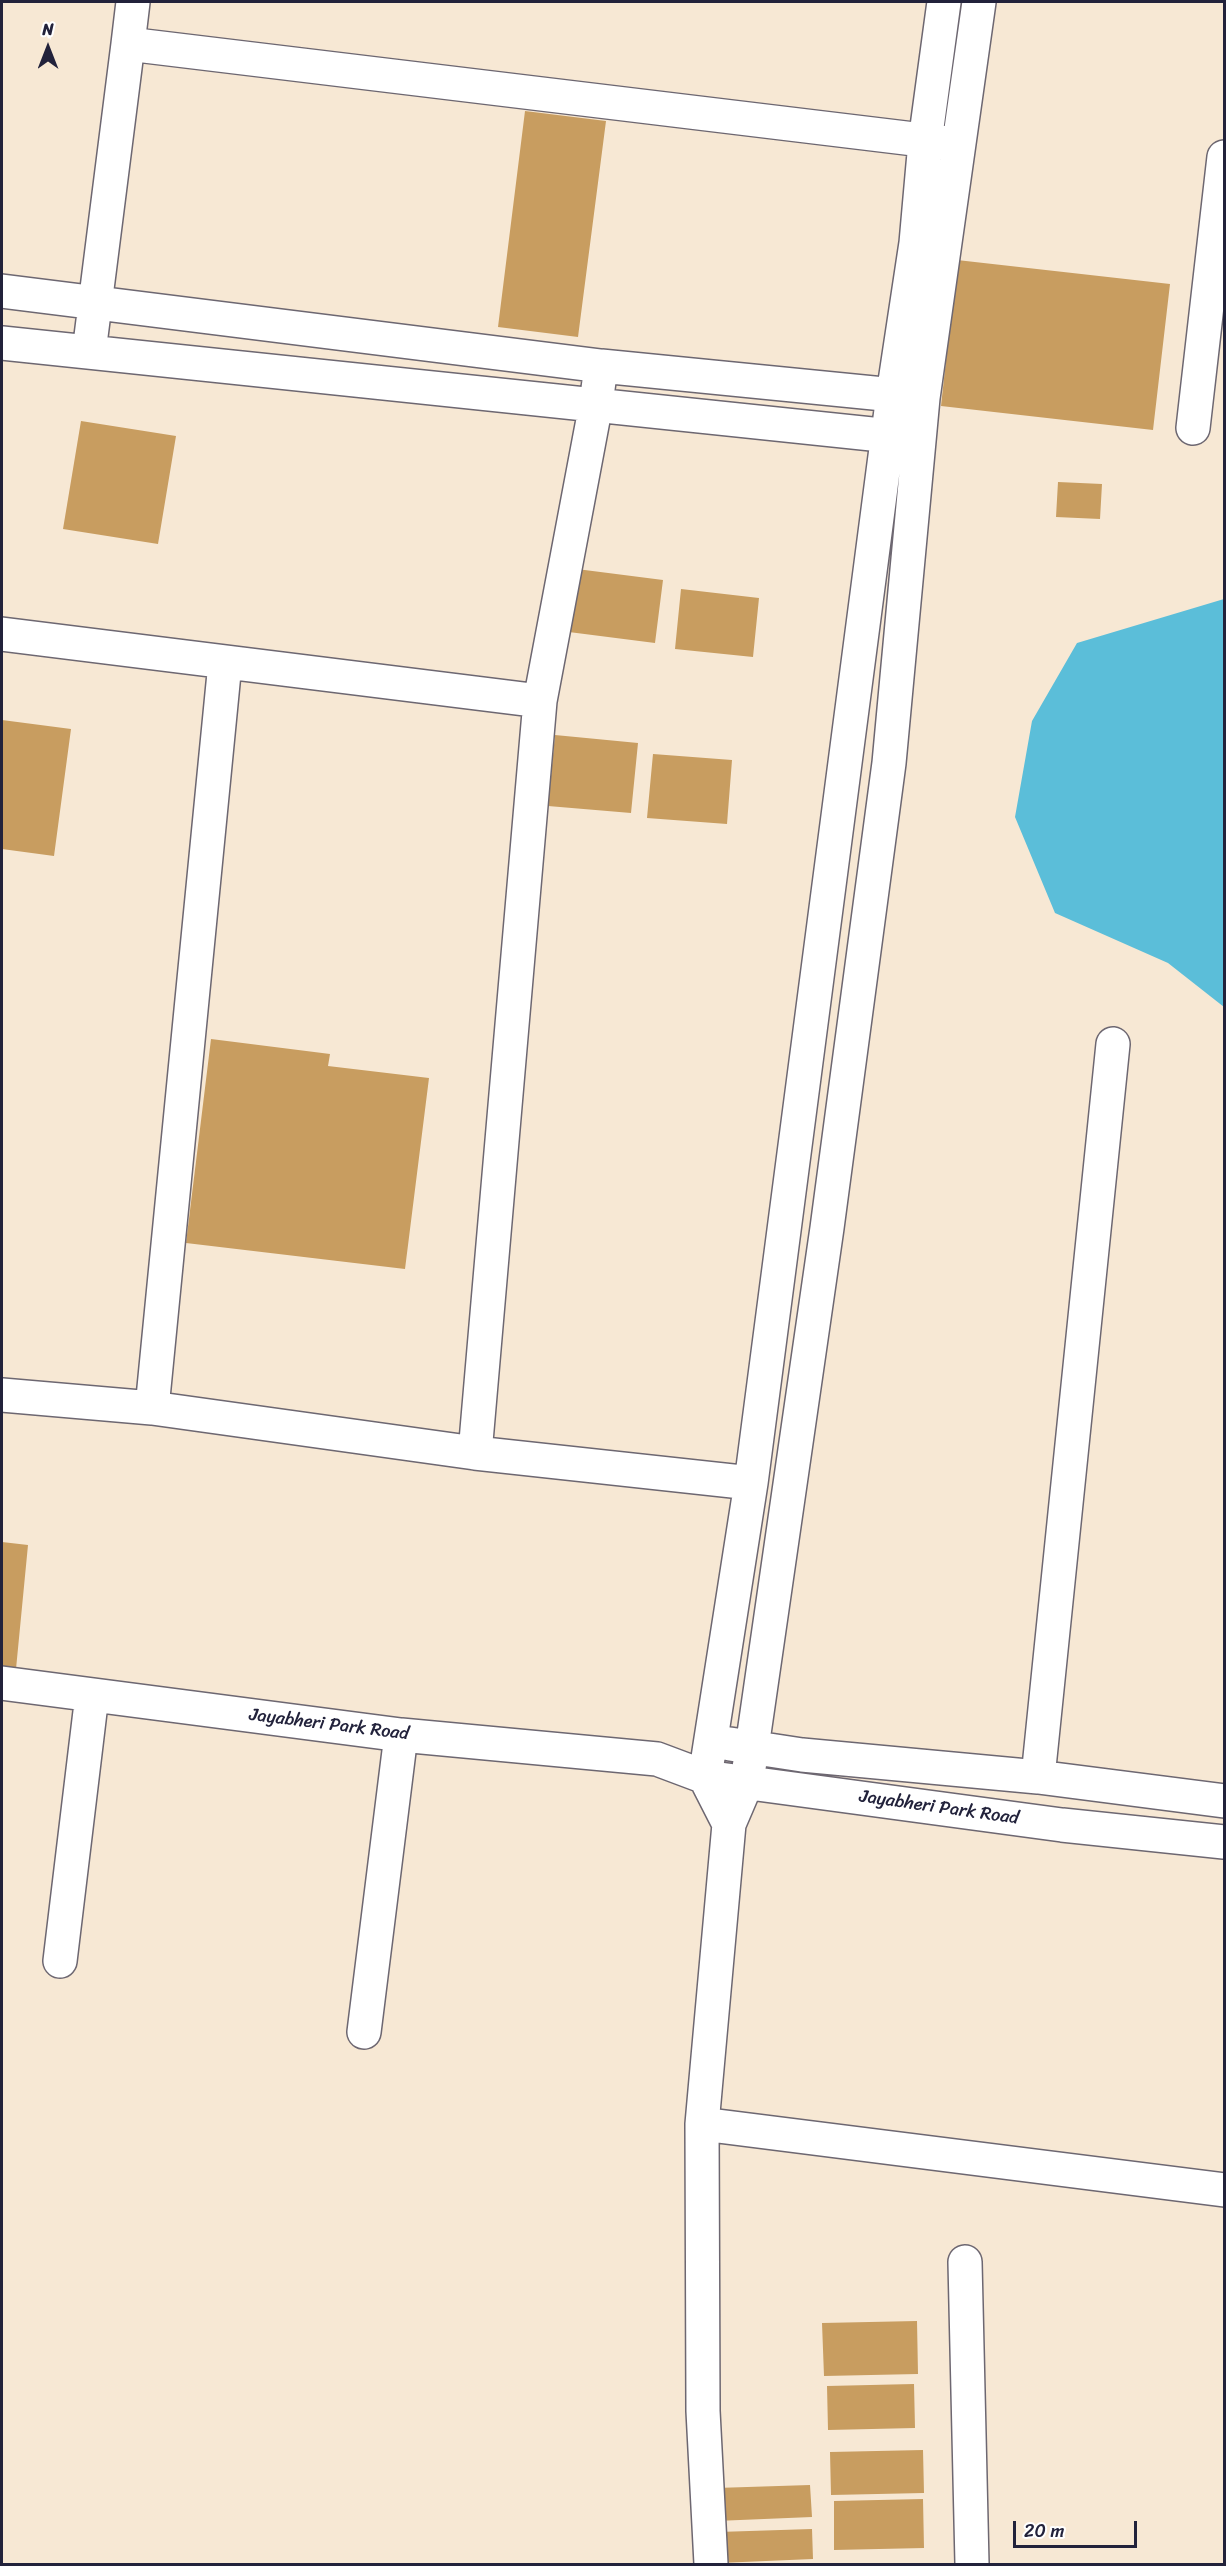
<!DOCTYPE html>
<style>
body{margin:0}
#map{position:relative;width:1226px;height:2566px;overflow:hidden;background:#f7e8d4;font-family:Sriracha,sans-serif}
canvas{display:block}
.frame{position:absolute;inset:0;border:3px solid #22223b;pointer-events:none}
.north{position:absolute;left:18px;top:18px;width:60px;height:60px;-webkit-text-stroke:4px #fff;paint-order:stroke;rotate:0deg;font-size:16px;font-weight:700;line-height:24px;text-align:center;color:#22223b}
.north::after{content:'';display:block;margin:auto;width:21px;height:27px;background:#22223b;clip-path:polygon(50% 0,100% 100%,50% 72%,0 100%)}
.scale{position:absolute;left:1013px;top:2521px;width:124px;height:27px;box-sizing:border-box;border:3px solid #22223b;border-top:0;padding-left:8px;font-size:18px;line-height:21px;white-space:nowrap;color:#22223b;-webkit-text-stroke:4px #fff;paint-order:stroke}
</style>
<div id="map">
<canvas width="1226" height="2566"></canvas>
<div class="frame"></div>
<div class="north">N</div>
<div class="scale">20 m</div>
</div>
<script>
const c = document.querySelector('canvas').getContext('2d');
c.lineJoin = 'round';
function fillPath(path, color) {
  c.fillStyle = color;
  c.fill(path, 'evenodd');
}
function poly(rows) {
  const path = new Path2D();
  for (const r of rows) {
    path.moveTo(r[0], r[1]);
    for (let i = 2; i < r.length; i += 2) path.lineTo(r[i], r[i + 1]);
  }
  return path;
}
function stroke(path, color, width, dash) {
  c.strokeStyle = color;
  c.lineWidth = width;
  c.lineCap = dash ? 'butt' : 'round';
  c.setLineDash(dash || []);
  c.stroke(path);
}
function write(font, color, halo, rows, align = 'center') {
  c.font = font + ' Sriracha,sans-serif';
  c.lineWidth = 5;
  c.setLineDash([]);
  c.textBaseline = 'middle';
  c.strokeStyle = halo;
  c.fillStyle = color;
  for (const [text, x, y, turn = 0] of rows) {
    c.save();
    c.translate(x, y);
    c.rotate((+turn || 0) * Math.PI / 180);
    c.textAlign = isNaN(turn) ? turn : align;
    if (halo) c.strokeText(text, 0, 0);
    c.fillText(text, 0, 0);
    c.restore();
  }
}
fillPath(poly([
 [1224,599,1224,1007,1168,963,1055,913,1015,817,1032,721,1077,643]
]), '#5bbed9');
fillPath(poly([
 [525,111,606,121,578,337,498,327],
 [957,260,1170,284,1153,430,941,406],
 [81,421,176,436,158,544,63,529],
 [1058,482,1102,484,1100,519,1056,517],
 [569,568,663,580,655,643,561,631],
 [681,589,759,598,753,657,675,649],
 [2,720,71,729,54,856,2,849],
 [555,735,638,743,631,813,548,806],
 [653,754,732,760,727,824,647,818],
 [211,1039,330,1054,328,1066,429,1078,405,1269,186,1243],
 [2,1542,28,1545,16,1669,2,1668],
 [917,2321,918,2374,824,2376,822,2323],
 [914,2384,915,2428,828,2430,827,2386],
 [923,2450,924,2493,831,2495,830,2452],
 [810,2485,812,2517,716,2521,716,2488],
 [923,2499,924,2548,834,2550,834,2501],
 [812,2529,813,2559,719,2563,718,2532]
]), '#c89d60');
const minor = poly([
 [128,44,133,2],
 [2,291,601,366,914,397],
 [2,343,910,438],
 [89,352,128,44,947,143],
 [1193,428,1224,157],
 [2,634,540,701],
 [2,1395,152,1408,475,1453,751,1483],
 [152,1408,225,663],
 [475,1453,540,701,596,404,601,366],
 [2,1683,401,1735,657,1759,705,1777,1062,1825,1224,1842],
 [730,1744,802,1755,1038,1777,1224,1801],
 [1038,1777,1113,1044],
 [729,1824,705,1777,751,1483,893,395,916,243,925,142,944,2],
 [60,1961,92,1695],
 [364,2032,401,1735],
 [702,2124,1224,2190],
 [965,2262,972,2564],
 [711,2564,703,2411,702,2124,729,1824,747,1782,827,1228,889,763,923,398,979,2]
]);
stroke(minor, '#6d6771', 36);
stroke(minor, '#fff', 33);
write('18px', '#22223b', '#fff', [
 ["Jayabheri Park Road",329,1725,7],
 ["Jayabheri Park Road",939,1808,8]
]);
</script>
